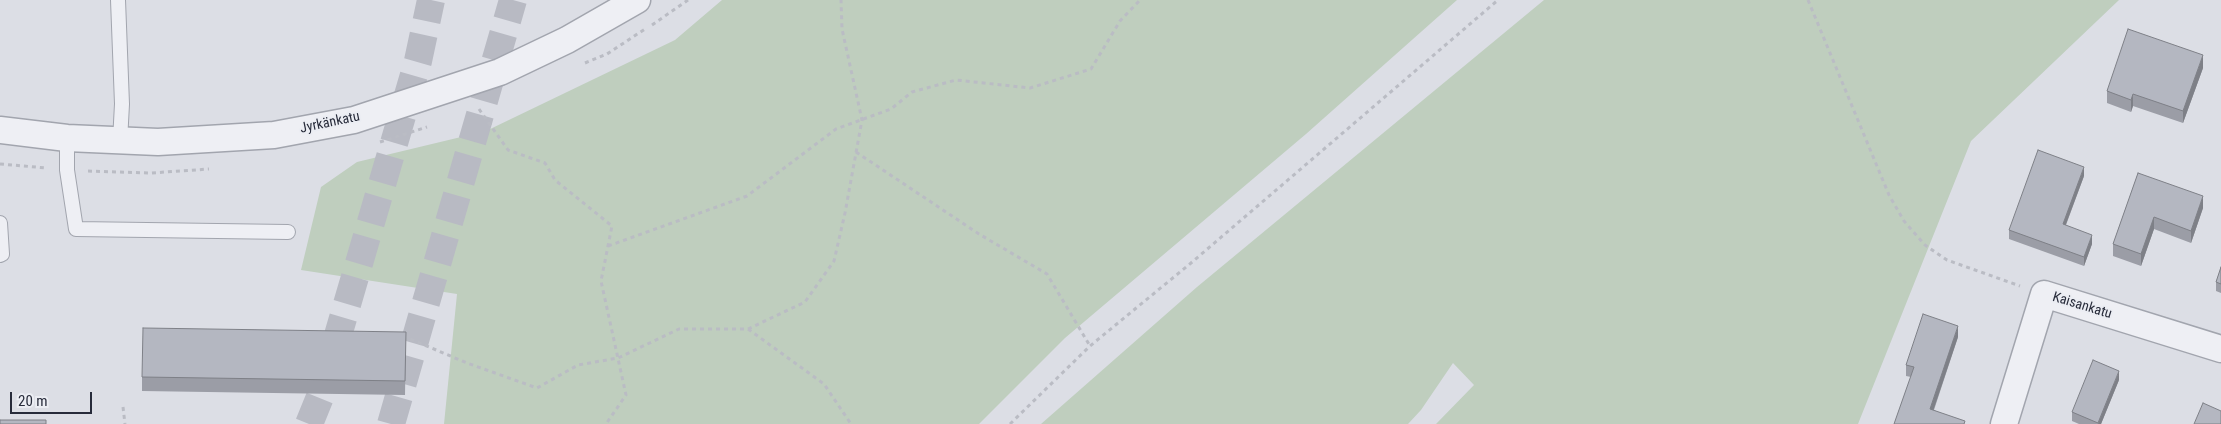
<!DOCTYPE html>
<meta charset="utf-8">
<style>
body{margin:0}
#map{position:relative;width:2221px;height:424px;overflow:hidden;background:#dcdee5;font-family:"Roboto Condensed",sans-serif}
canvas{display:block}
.scale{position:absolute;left:10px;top:392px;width:82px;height:22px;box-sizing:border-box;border:2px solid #272b3a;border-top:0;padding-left:6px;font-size:15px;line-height:18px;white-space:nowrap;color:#272b3a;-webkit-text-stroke:4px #ebedf3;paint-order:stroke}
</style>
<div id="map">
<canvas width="2221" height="424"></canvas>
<div class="scale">20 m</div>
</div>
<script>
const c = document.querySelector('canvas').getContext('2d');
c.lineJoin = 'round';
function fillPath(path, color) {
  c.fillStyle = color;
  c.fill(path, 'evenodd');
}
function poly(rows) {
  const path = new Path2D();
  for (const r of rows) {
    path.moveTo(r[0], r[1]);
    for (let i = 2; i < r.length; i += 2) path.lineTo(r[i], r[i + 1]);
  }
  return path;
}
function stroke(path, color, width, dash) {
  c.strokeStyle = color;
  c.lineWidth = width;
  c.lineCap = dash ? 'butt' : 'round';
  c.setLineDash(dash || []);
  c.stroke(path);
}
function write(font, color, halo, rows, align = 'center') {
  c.font = font + ' "Roboto Condensed",sans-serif';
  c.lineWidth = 4;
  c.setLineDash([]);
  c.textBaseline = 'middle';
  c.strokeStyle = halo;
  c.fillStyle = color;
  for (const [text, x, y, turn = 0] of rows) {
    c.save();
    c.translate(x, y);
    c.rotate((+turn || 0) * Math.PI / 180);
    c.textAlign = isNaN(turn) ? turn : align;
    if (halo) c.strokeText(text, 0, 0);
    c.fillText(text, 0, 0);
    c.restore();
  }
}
fillPath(poly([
 [722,0,1457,0,1306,134,1065,338,979,424,444,424,457,294,301,270,321,187,357,162,486,131,675,40],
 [1544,0,2119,0,1971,141,1858,424,1436,424,1474,385,1453,363,1421,410,1408,424,1041,424,1197,287]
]), '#bfcebe');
stroke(poly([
 [309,424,320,397,418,61,431,0],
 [391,424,513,0]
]), '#b8bac3', 28, [28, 14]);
const lane = poly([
 [118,0,122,104,120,141],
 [67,138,67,170,76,229,288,232],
 [0,223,2,254,0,255]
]);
const street = poly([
 [0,130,67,138,158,142,274,135,354,120,500,72,567,40,637,0],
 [2004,424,2044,294,2221,349]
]);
stroke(lane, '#a2a5ae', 16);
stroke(street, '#a2a5ae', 29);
stroke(poly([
 [1808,0,1889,195,1904,221,1925,245,1947,260,2020,286],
 [652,25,688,0],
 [585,63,607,54,645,29],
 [479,109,508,150,545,163,555,180,612,226,601,281,626,395,606,424],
 [380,142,427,127],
 [856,152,979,234,1047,274,1090,346],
 [0,164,47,168],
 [88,171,151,173,209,169],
 [608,246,747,196,836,129,891,109,912,92,956,80,1030,88,1091,69,1120,21,1140,0],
 [748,329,805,302,834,261,845,213,862,120,842,29,841,0],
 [403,336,467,363,537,388,578,365,618,358,679,329,748,329,824,384,851,424],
 [123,407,125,424],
 [1010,424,1090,346,1191,263,1498,0]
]), '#babcc4', 3, [4, 4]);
stroke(lane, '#eeeff4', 14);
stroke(street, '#eeeff4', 26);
fillPath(poly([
 [2203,68,2183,123,2133,106,2131,112,2107,103,2107,91],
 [2138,173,2203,208,2191,243,2154,229,2141,266,2113,256,2113,244],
 [2084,176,2066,225,2092,244,2084,266,2009,239,2009,230],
 [2221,267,2221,293,2216,291,2216,282],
 [406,332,405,395,142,391,142,377],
 [1958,337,1934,410,1965,424,1894,424,1911,377,1906,376,1906,365],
 [2119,380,2101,424,2079,424,2072,421,2072,412]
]), '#9b9da6');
fillPath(poly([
 [2203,55,2203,68,2183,123,2183,111],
 [2133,94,2133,106,2131,112,2131,100],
 [2084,167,2084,176,2063,232,2063,224],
 [2203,196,2203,208,2191,243,2191,231],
 [2154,217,2154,229,2141,266,2141,254],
 [2092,235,2092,244,2084,266,2084,257],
 [1958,326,1958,337,1930,420,1930,409],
 [2119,371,2119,380,2101,424,2098,424]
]), '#7e8087');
const building = poly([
 [2128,29,2203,55,2183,111,2133,94,2131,100,2107,91,2128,29],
 [2038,150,2084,167,2063,224,2092,235,2084,257,2009,230,2038,150],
 [2138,173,2203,196,2191,231,2154,217,2141,254,2113,244,2138,173],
 [2221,267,2221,284,2216,282,2221,267],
 [1923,314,1958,326,1930,409,1965,421,1964,424,1894,424,1914,367,1906,365,1923,314],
 [143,328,406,332,405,381,142,377,143,328],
 [2093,360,2119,371,2098,423,2072,412,2093,360],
 [2203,403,2221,411,2221,424,2194,424,2203,403],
 [0,420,46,420,46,424,0,424,0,420]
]);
fillPath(building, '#b4b7c1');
stroke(building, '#7e8087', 1);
write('14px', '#272b3a', '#ebedf3', [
 ["Jyrkänkatu",330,123,-12],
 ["Kaisankatu",2082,306,17]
]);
</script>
